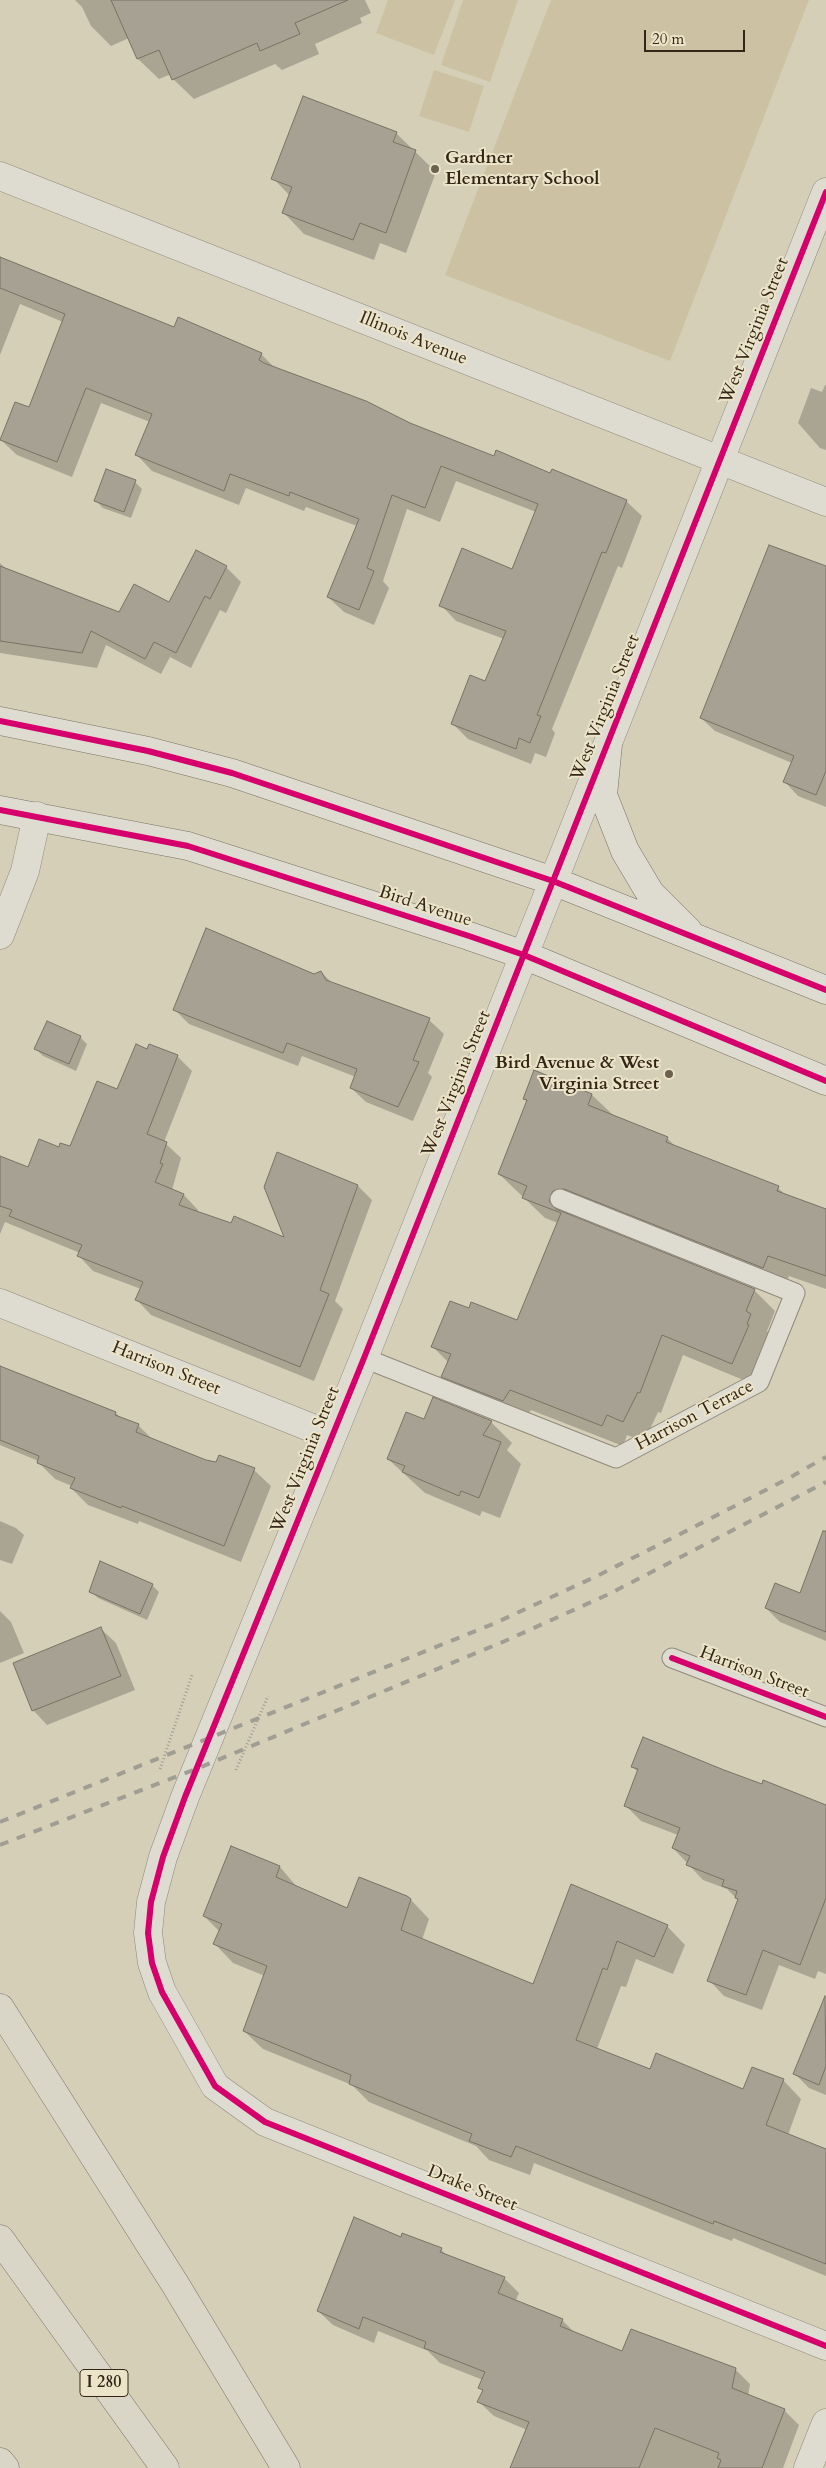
<!DOCTYPE html>
<style>
body{margin:0}
#map{position:relative;width:826px;height:2468px;overflow:hidden;background:#d5cfb8;font-family:Cardo,serif}
canvas{display:block}
.scale{position:absolute;left:644px;top:30px;width:101px;height:22px;box-sizing:border-box;border:2px solid #342617;border-top:0;padding-left:6px;font-size:15px;line-height:18px;white-space:nowrap;color:#342617;-webkit-text-stroke:4px #ece4c8;paint-order:stroke}
</style>
<div id="map">
<canvas width="826" height="2468"></canvas>
<div class="scale">20 m</div>
</div>
<script>
const c = document.querySelector('canvas').getContext('2d');
c.lineJoin = 'round';
function fillPath(path, color) {
  c.fillStyle = color;
  c.fill(path, 'evenodd');
}
function poly(rows) {
  const path = new Path2D();
  for (const r of rows) {
    path.moveTo(r[0], r[1]);
    for (let i = 2; i < r.length; i += 2) path.lineTo(r[i], r[i + 1]);
  }
  return path;
}
function stroke(path, color, width, dash) {
  c.strokeStyle = color;
  c.lineWidth = width;
  c.lineCap = dash ? 'butt' : 'round';
  c.setLineDash(dash || []);
  c.stroke(path);
}
function write(font, color, halo, rows, align = 'center') {
  c.font = font + ' Cardo,serif';
  c.lineWidth = 4;
  c.setLineDash([]);
  c.textBaseline = 'middle';
  c.strokeStyle = halo;
  c.fillStyle = color;
  for (const [text, x, y, turn = 0] of rows) {
    c.save();
    c.translate(x, y);
    c.rotate((+turn || 0) * Math.PI / 180);
    c.textAlign = isNaN(turn) ? turn : align;
    if (halo) c.strokeText(text, 0, 0);
    c.fillText(text, 0, 0);
    c.restore();
  }
}
fillPath(poly([
 [388,0,455,0,434,55,376,33],
 [463,0,518,0,490,82,441,65],
 [551,0,809,0,670,361,445,275],
 [434,70,484,86,469,132,419,116]
]), '#ccc2a3');
fillPath(poly([
 [75,0,365,0,371,13,360,18,362,23,315,44,319,54,282,70,275,64,194,99,173,79,171,74,159,79,138,59,129,38,111,46,91,26,82,7],
 [396,133,436,172,406,253,380,243,374,260,304,234,284,213,290,196,273,178],
 [0,258,175,329,261,354,276,369,494,458,626,501,642,516,622,568,618,566,552,729,555,733,546,757,535,753,531,764,468,739,453,724,486,683,504,639,456,621,441,605,512,570,536,512,456,481,440,522,407,509,383,581,389,588,374,625,344,612,328,597,357,526,306,507,304,511,246,488,239,505,152,471,137,455,150,422,101,403,72,477,17,455,1,440,29,409,63,322,20,304,0,355],
 [825,385,826,385,826,450,820,448,798,423,811,388,822,392],
 [135,482,142,489,131,518,103,508,96,501],
 [0,563,5,568,119,614,170,604,226,567,241,582,226,613,220,610,191,668,170,657,161,674,106,645,97,668,0,653],
 [826,572,826,807,798,796,785,782,792,763,715,731,701,718],
 [321,972,333,984,429,1020,444,1034,428,1073,432,1077,413,1121,366,1102,351,1088,356,1077,302,1056,298,1066,189,1024,175,1010,314,976],
 [80,1037,87,1044,76,1071,43,1056,36,1049],
 [149,1045,177,1056,192,1071,164,1142,181,1158,172,1190,184,1195,198,1210,197,1213,287,1239,358,1186,372,1200,335,1301,343,1309,314,1381,151,1315,137,1300,141,1289,93,1271,79,1256,80,1253,5,1222,0,1234,0,1157,29,1169,60,1148,71,1148,118,1091],
 [592,1095,613,1115,667,1138,677,1148,778,1188,786,1195,826,1209,826,1289,789,1276,784,1288,573,1211,571,1217,754,1290,775,1311,767,1331,771,1336,753,1384,683,1355,661,1413,658,1412,644,1442,627,1435,623,1446,531,1410,524,1421,464,1397,443,1376,449,1363,433,1347,470,1310,518,1322,558,1223,545,1218,499,1174,527,1102,524,1099],
 [0,1367,116,1413,122,1419,138,1425,153,1440,206,1461,254,1470,271,1486,241,1562,139,1521,138,1524,88,1505,71,1488,72,1486,55,1479,36,1460,0,1445],
 [424,1421,491,1422,512,1443,507,1450,521,1464,500,1518,482,1511,480,1516,425,1493,388,1459],
 [0,1521,16,1528,24,1535,12,1564,0,1560],
 [826,1578,826,1641,780,1622,766,1608,801,1595],
 [152,1585,159,1592,147,1620,98,1598,91,1591],
 [0,1611,11,1622,24,1653,0,1663],
 [101,1629,116,1643,135,1690,47,1725,33,1710],
 [633,1767,762,1786,826,1809,826,1974,818,1971,815,1979,779,1965,762,2010,724,1996,709,1980,739,1901,727,1889,703,1880,673,1848,678,1835,641,1821,625,1805,638,1772],
 [232,1848,280,1867,297,1887,347,1909,411,1900,429,1919,422,1940,534,1985,572,1886,667,1926,685,1945,673,1974,636,1959,626,1987,621,1986,597,2049,651,2070,744,2091,783,2080,801,2099,788,2135,826,2150,826,2276,733,2238,732,2241,713,2234,534,2163,530,2175,489,2160,476,2146,369,2102,352,2085,263,2049,244,2031,265,1976,233,1963,215,1944,220,1932,204,1916],
 [810,2035,826,2042,826,2095,809,2088,795,2074],
 [401,2239,441,2249,447,2256,504,2278,519,2293,515,2302,562,2320,577,2335,623,2353,736,2370,750,2384,748,2396,784,2410,799,2425,783,2468,511,2468,527,2430,494,2416,479,2402,483,2391,480,2388,483,2380,440,2363,428,2351,378,2331,374,2343,333,2325,318,2311]
]), '#0003');
const building = poly([
 [111,0,348,0,295,23,300,34,260,51,257,43,172,80,159,50,137,59,111,0],
 [303,96,397,132,393,142,416,150,386,233,360,223,353,240,282,213,292,187,271,179,303,96],
 [0,257,174,327,178,317,262,353,259,360,264,363,366,401,410,423,494,456,496,450,550,473,552,469,627,500,606,553,602,552,537,715,541,716,530,743,519,738,516,749,451,724,470,675,485,681,506,631,439,606,462,548,512,569,538,504,441,466,425,508,392,495,367,568,374,571,359,610,327,597,359,519,290,492,289,496,230,474,224,491,135,455,152,414,86,388,57,462,0,440,15,402,29,407,65,314,0,288,0,257],
 [106,469,136,480,124,512,94,501,106,469],
 [769,545,826,566,826,771,816,795,783,782,794,756,700,718,769,545],
 [196,550,227,566,210,599,205,596,176,653,154,642,145,659,91,631,82,653,0,641,0,566,119,612,134,584,169,602,196,550],
 [206,928,314,974,321,971,326,980,430,1018,413,1060,419,1062,398,1107,350,1088,357,1069,287,1043,283,1053,173,1010,206,928],
 [47,1021,81,1036,69,1064,34,1049,47,1021],
 [136,1044,147,1049,149,1044,178,1055,147,1134,167,1142,160,1163,163,1164,155,1182,184,1194,179,1205,231,1223,234,1216,284,1237,264,1187,277,1152,358,1185,320,1290,329,1294,300,1367,135,1300,143,1282,77,1256,82,1245,9,1216,12,1210,0,1206,0,1156,28,1167,39,1139,59,1147,60,1143,70,1146,97,1081,117,1089,136,1044],
 [534,1070,592,1094,588,1105,668,1137,666,1142,779,1186,777,1191,826,1209,826,1276,768,1256,763,1268,564,1189,553,1191,549,1201,556,1209,755,1289,746,1311,751,1314,747,1324,749,1325,732,1364,662,1335,640,1393,638,1392,623,1422,607,1415,602,1426,510,1390,503,1401,441,1377,451,1354,431,1347,450,1301,469,1308,471,1302,517,1320,561,1213,522,1198,527,1186,498,1174,527,1100,523,1099,534,1070],
 [0,1366,116,1412,115,1415,139,1424,136,1432,206,1460,216,1462,219,1455,255,1468,224,1546,122,1506,121,1508,70,1488,75,1478,37,1463,39,1456,0,1440,0,1366],
 [433,1397,492,1421,483,1435,501,1442,479,1498,461,1491,459,1496,402,1472,405,1466,387,1459,406,1412,424,1419,433,1397],
 [823,1531,826,1531,826,1632,765,1608,775,1583,800,1593,823,1531],
 [100,1561,153,1584,140,1614,89,1592,100,1561],
 [101,1627,121,1676,32,1711,13,1663,101,1627],
 [643,1737,724,1770,762,1784,763,1780,826,1805,826,1898,800,1965,763,1950,746,1995,707,1981,738,1899,735,1898,737,1891,722,1886,724,1880,686,1865,690,1856,672,1848,680,1828,624,1806,638,1769,631,1767,643,1737],
 [231,1846,280,1866,276,1877,347,1908,359,1877,407,1896,411,1899,401,1930,533,1984,571,1884,668,1925,654,1957,617,1941,607,1970,603,1968,576,2040,650,2069,656,2053,743,2089,752,2067,784,2079,766,2125,826,2149,826,2264,714,2221,713,2224,693,2216,516,2146,511,2157,469,2141,472,2134,349,2084,351,2075,243,2031,267,1966,213,1944,222,1924,203,1916,231,1846],
 [825,1996,826,2066,819,2085,793,2074,825,1996],
 [354,2217,401,2237,402,2233,442,2248,440,2252,505,2277,498,2293,563,2319,560,2326,622,2351,631,2329,736,2368,732,2388,785,2409,762,2468,718,2468,721,2460,717,2458,719,2453,655,2428,639,2468,510,2468,529,2422,477,2402,483,2390,478,2388,485,2372,424,2348,426,2342,363,2317,359,2329,317,2311,354,2217]
]);
fillPath(building, '#a6a192');
stroke(building, '#787264', 1);
const service = poly([
 [364,1358,616,1458,759,1382,795,1293,560,1199],
 [672,1658,826,1717]
]);
const minor = poly([
 [0,176,826,502],
 [0,935,25,871,37,816],
 [524,955,364,1358,185,1797,163,1857,151,1902,148,1933,152,1963,162,1992,215,2086,265,2122,826,2346],
 [0,1303,332,1436],
 [808,2468,826,2423]
]);
const tertiary = poly([
 [524,955,826,192]
]);
const secondary = poly([
 [0,721,148,751,232,773,553,881,826,990],
 [608,744,603,795,625,851,650,893,688,931],
 [0,810,188,846,469,936,524,955,826,1081]
]);
const motorway = poly([
 [0,2008,175,2284,286,2468],
 [0,2239,165,2468],
 [0,2462,5,2468]
]);
stroke(service, '#8e897a', 21);
stroke(minor, '#8e897a', 29);
stroke(tertiary, '#8e897a', 29);
stroke(secondary, '#787264', 29);
stroke(motorway, '#787264', 29);
stroke(poly([
 [160,1769,192,1675],
 [236,1770,268,1696]
]), '#a09d93', 3, [1, 2.5]);
stroke(service, '#dedcd0', 19);
stroke(minor, '#dedcd0', 28);
stroke(tertiary, '#dedcd0', 28);
stroke(secondary, '#dedcd0', 28);
stroke(motorway, '#d9d5c7', 28);
stroke(poly([
 [0,1822,493,1624,597,1576,690,1529,789,1478,826,1457],
 [0,1845,196,1769,505,1641,609,1594,826,1482]
]), '#a09d93', 4, [9, 9]);
stroke(poly([
 [826,192,364,1358,185,1797,163,1857,151,1902,148,1933,152,1963,162,1992,215,2086,265,2122,826,2346],
 [0,721,148,751,232,773,553,881,826,990],
 [0,810,188,846,469,936,524,955,826,1081],
 [672,1658,826,1717]
]), '#d6006c', 6);
for (const [x, y, r, color] of [
 [435,169,5,"#6c614f"],
 [669,1074,5,"#6c614f"]
]) {
  const dot = new Path2D();
  dot.arc(x, y, r, 0, 2 * Math.PI);
  c.fillStyle = color;
  c.fill(dot);
  stroke(dot, '#ece4c8', 2);
}
for (const [x, y, w] of [
 [104,2383,48]
]) {
  const box = new Path2D();
  box.roundRect(x - w / 2, y - 13.5, w, 27, 4);
  c.fillStyle = '#ece4c8';
  c.fill(box);
  stroke(box, '#342617', 1);
}
write('bold 16px', '#342617', null, [
 ["I 280",104,2383]
]);
write('bold 18px', '#342617', '#ece4c8', [
 ["Gardner",445,159],
 ["Elementary School",445,180],
 ["Bird Avenue & West",659,1064,"right"],
 ["Virginia Street",659,1085,"right"]
], 'left');
write('18px', '#342617', '#ece4c8', [
 ["West Virginia Street",755,331,-68],
 ["Illinois Avenue",413,339,22],
 ["West Virginia Street",606,708,-68],
 ["Bird Avenue",425,907,18],
 ["West Virginia Street",457,1084,-68],
 ["Harrison Street",166,1369,22],
 ["Harrison Terrace",695,1416,-28],
 ["West Virginia Street",306,1460,-68],
 ["Harrison Street",754,1673,21],
 ["Drake Street",472,2189,22]
]);
</script>
